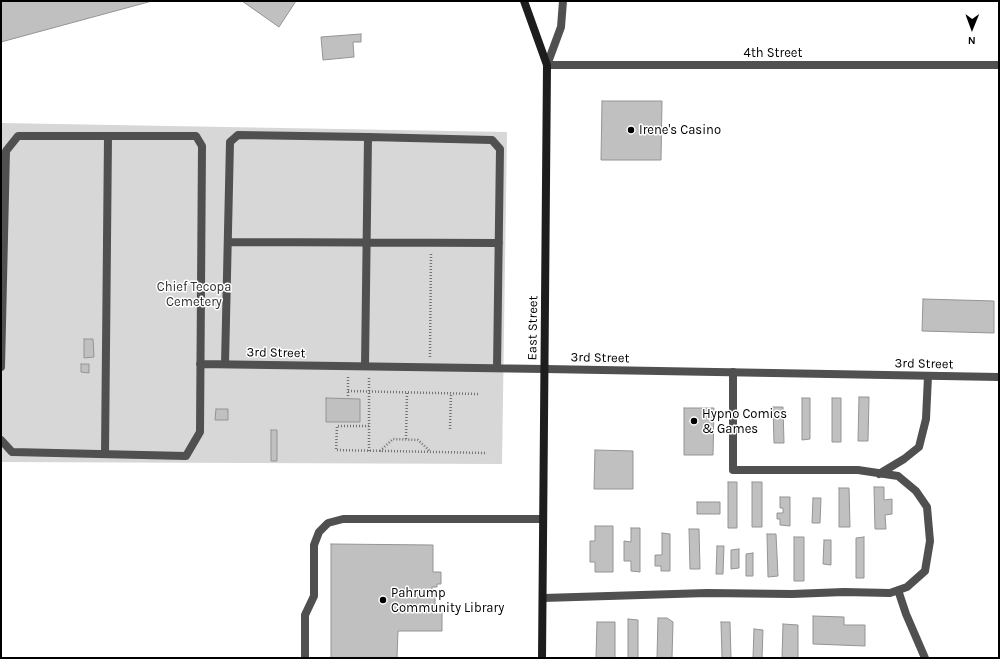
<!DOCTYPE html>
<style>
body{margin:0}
#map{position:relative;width:1000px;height:659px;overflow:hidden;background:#fff;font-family:Karla,sans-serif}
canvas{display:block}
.frame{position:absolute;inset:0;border:2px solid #000;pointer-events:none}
.north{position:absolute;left:952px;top:8px;width:40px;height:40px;-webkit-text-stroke:3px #fff;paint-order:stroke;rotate:181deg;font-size:11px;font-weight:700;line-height:16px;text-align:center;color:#000}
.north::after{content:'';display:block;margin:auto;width:14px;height:18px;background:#000;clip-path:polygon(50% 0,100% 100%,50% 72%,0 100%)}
</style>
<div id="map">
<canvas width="1000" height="659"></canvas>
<div class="frame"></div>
<div class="north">N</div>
</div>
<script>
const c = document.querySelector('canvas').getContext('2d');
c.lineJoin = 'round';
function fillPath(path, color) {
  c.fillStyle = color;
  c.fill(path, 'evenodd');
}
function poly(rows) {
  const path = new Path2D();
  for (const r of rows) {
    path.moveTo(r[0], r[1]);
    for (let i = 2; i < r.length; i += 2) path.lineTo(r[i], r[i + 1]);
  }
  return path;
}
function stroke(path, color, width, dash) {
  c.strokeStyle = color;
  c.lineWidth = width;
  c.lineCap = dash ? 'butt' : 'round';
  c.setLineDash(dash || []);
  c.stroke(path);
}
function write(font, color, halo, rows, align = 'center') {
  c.font = font + ' Karla,sans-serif';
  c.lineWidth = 3;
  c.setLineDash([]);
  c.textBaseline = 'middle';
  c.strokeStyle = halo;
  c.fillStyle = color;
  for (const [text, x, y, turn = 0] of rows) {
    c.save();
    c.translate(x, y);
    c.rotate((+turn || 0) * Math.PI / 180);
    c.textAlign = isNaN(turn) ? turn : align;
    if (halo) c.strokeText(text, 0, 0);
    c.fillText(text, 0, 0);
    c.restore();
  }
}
fillPath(poly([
 [1,123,507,132,502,464,1,462]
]), '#d7d7d7');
const building = poly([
 [1,1,152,1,1,42,1,1],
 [242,1,296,1,279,27,242,1],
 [361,34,361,42,353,42,354,57,323,60,321,37,361,34],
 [602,101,662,101,661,160,601,160,602,101],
 [923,299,994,301,994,333,922,331,923,299],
 [84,339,93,339,94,357,84,358,84,339],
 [81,364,89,364,89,373,81,372,81,364],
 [859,397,869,397,868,441,858,441,859,397],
 [326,398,360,399,360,422,326,422,326,398],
 [802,398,810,398,810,439,802,440,802,398],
 [832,398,841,398,841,442,832,442,832,398],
 [773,407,783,407,784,443,774,443,773,407],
 [684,408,714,408,713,455,684,455,684,408],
 [216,409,228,409,228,420,215,420,216,409],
 [271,430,277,430,277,461,271,461,271,430],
 [595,450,633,451,633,489,594,489,595,450],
 [728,482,737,482,737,528,728,528,728,482],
 [752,482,762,482,762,527,752,527,752,482],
 [874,487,884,487,884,500,892,499,892,514,885,515,886,529,875,529,874,487],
 [839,488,849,488,850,527,839,527,839,488],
 [780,497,790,497,790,526,780,525,780,519,777,519,777,513,783,513,783,508,780,508,780,497],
 [813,498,821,498,820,523,812,523,813,498],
 [697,502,720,502,720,514,697,514,697,502],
 [595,526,613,526,613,572,595,572,595,562,590,562,590,541,595,541,595,526],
 [631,528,640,528,640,572,631,571,631,561,624,561,624,541,631,542,631,528],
 [689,529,699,529,700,569,690,569,689,529],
 [662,533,670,534,670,571,661,571,661,566,655,566,655,555,662,555,662,533],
 [767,534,776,534,778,576,768,577,767,534],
 [794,537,804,537,804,581,794,581,794,537],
 [864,537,864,578,856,578,856,538,864,537],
 [824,540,831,540,831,565,823,564,824,540],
 [331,544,433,545,433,572,441,572,441,584,437,584,437,587,432,587,432,591,435,591,435,610,442,610,442,631,398,631,397,658,331,658,331,544],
 [717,546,724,546,723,574,716,574,717,546],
 [739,549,739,568,731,569,731,550,739,549],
 [753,553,753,576,746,576,746,554,753,553],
 [813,616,844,617,844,625,865,625,865,646,813,644,813,616],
 [658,618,667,618,673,622,672,658,657,658,658,618],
 [628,619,638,620,638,658,628,658,628,619],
 [597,622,615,622,615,658,596,658,597,622],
 [721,622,730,622,731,658,722,658,721,622],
 [783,624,798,625,798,658,782,658,783,624],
 [754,629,763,630,762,658,753,658,754,629]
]);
fillPath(building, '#c0c0c0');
stroke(building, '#949494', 1);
stroke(poly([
 [430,357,431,254],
 [348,377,348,397],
 [348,391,479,394],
 [369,426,337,426,336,450,487,453],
 [450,429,451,393],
 [406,439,407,392],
 [369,451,369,377],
 [380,451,393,439,418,440,430,451]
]), '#727272', 2.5, [1, 2]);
stroke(poly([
 [228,242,499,243],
 [200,364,545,369],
 [225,364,230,142,238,135,368,137,492,140,500,149,497,368],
 [365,366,368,137],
 [1,367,6,151,18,136,196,136,202,146,200,432,186,456,12,452,1,440],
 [105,454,108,136],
 [879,474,904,459,919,447,926,419,928,376],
 [898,590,906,614,925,658],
 [543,598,707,593,792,594,844,592,890,593,907,587,925,571,930,541,927,507,916,491,898,476,858,470,733,470,733,372],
 [305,658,305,615,314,596,314,545,319,532,328,523,343,519,543,519]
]), '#505050', 8);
stroke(poly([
 [563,1,561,27,547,65,999,65],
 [545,369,999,377]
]), '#505050', 8);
stroke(poly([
 [524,1,547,65,542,658]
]), '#1d1d1d', 8);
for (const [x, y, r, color] of [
 [631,130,4,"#000"],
 [694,421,4,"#000"],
 [383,600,4,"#000"]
]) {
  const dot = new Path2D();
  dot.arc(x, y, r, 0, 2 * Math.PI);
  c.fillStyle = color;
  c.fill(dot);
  stroke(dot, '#fff', 1.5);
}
write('13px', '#000', '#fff', [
 ["4th Street",773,53],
 ["East Street",533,328,-89],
 ["3rd Street",276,353,1],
 ["3rd Street",600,358,1],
 ["3rd Street",924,364,1]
]);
write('13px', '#000', '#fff', [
 ["Irene's Casino",639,130],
 ["Hypno Comics",702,414],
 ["& Games",702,429],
 ["Pahrump",391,593],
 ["Community Library",391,608]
], 'left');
write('13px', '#2e2e2e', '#fff', [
 ["Chief Tecopa",194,287],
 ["Cemetery",194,302]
]);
</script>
